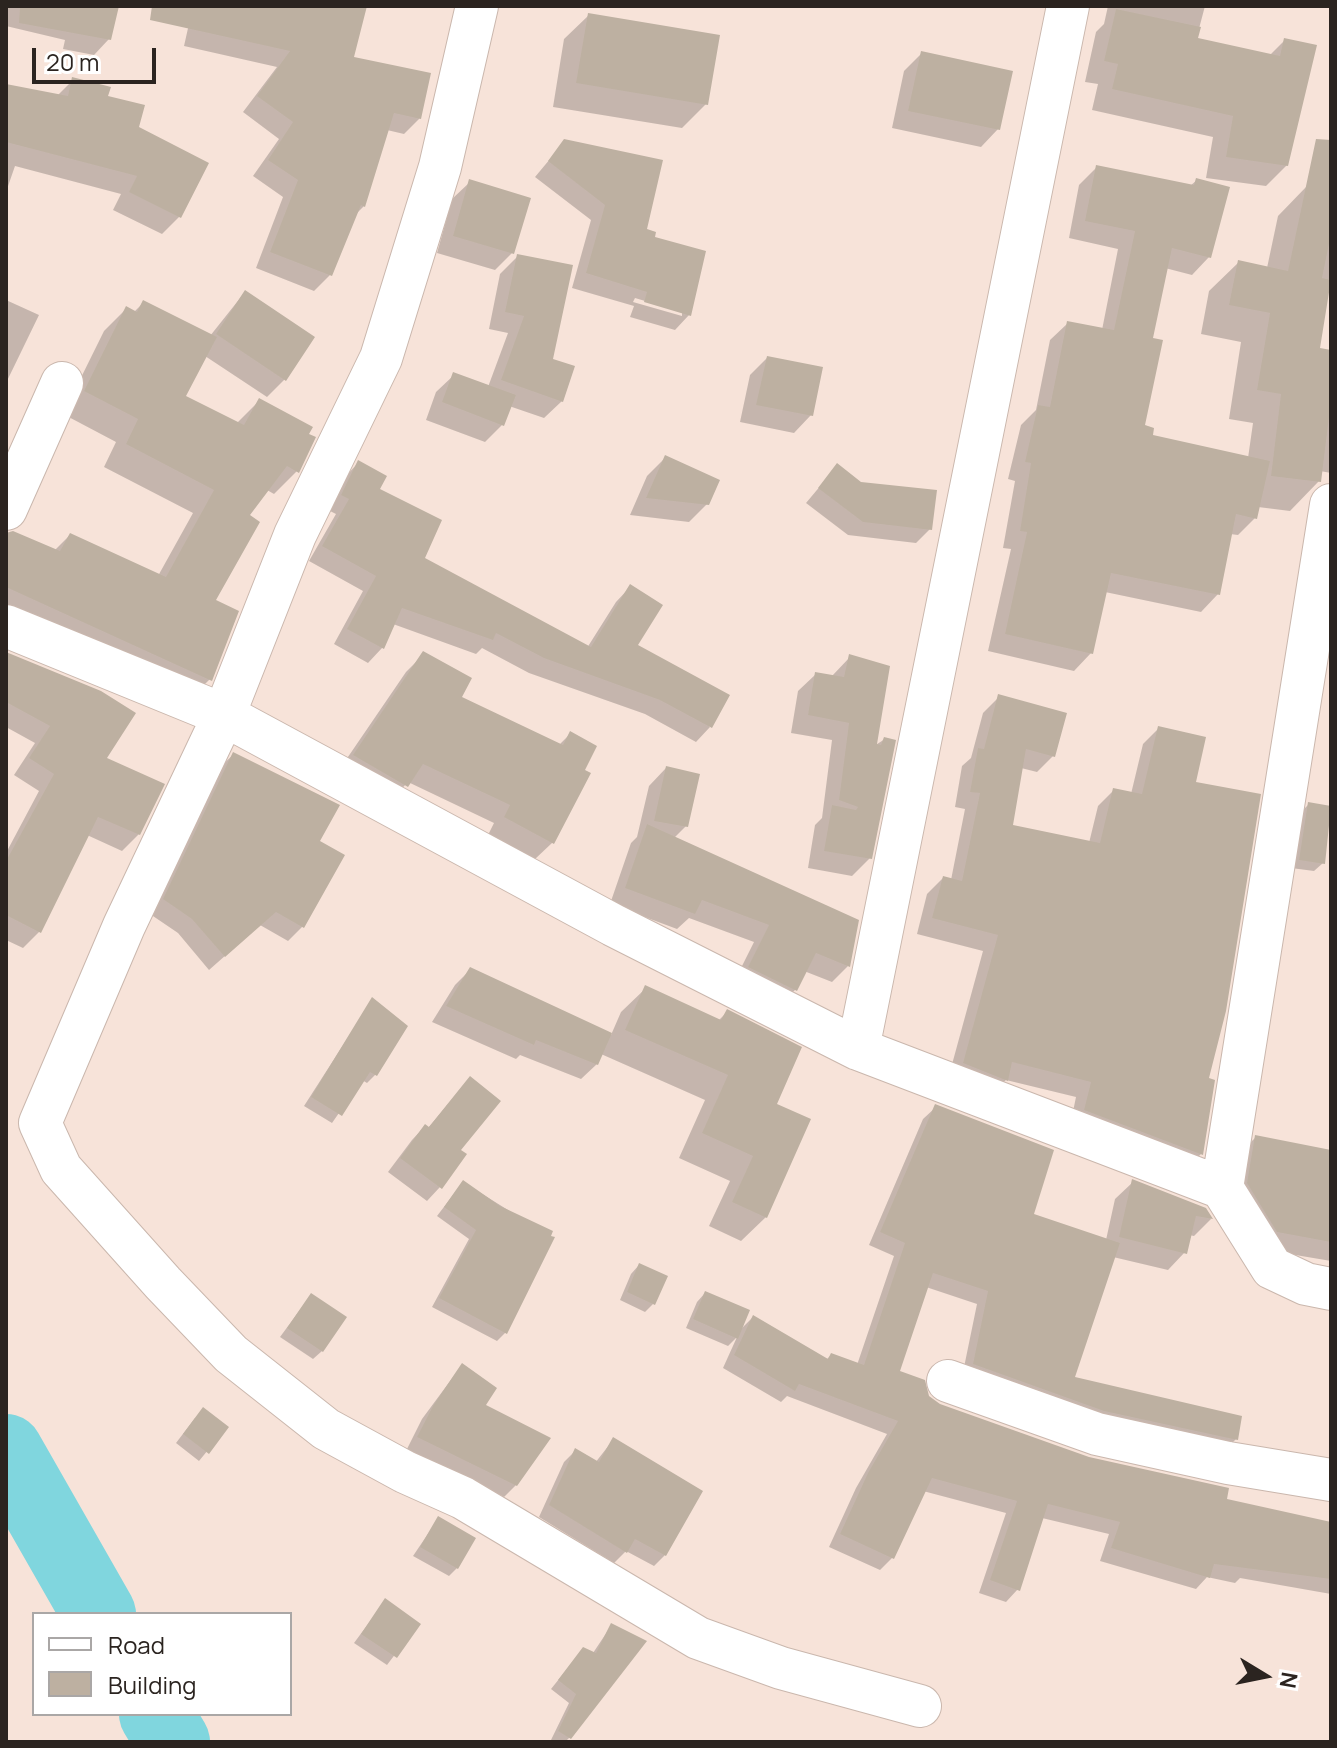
<!DOCTYPE html>
<style>
body{margin:0}
#map{position:relative;width:1337px;height:1748px;overflow:hidden;background:#f7e3d9;font-family:Manrope,sans-serif}
canvas{display:block}
.frame{position:absolute;inset:0;border:8px solid #2b2420;pointer-events:none}
.legend{position:absolute;left:32px;top:1612px;width:260px;height:104px;box-sizing:border-box;background:#fff;border:2px solid #aaa7a6;margin:0;padding:10px 14px;list-style:none;font-size:24px;color:#2b2420}
.legend li{display:flex;align-items:center;gap:16px;height:40px}
.legend b{width:40px;border:2px solid #aaa7a6}
.north{position:absolute;left:1225px;top:1636px;width:80px;height:80px;-webkit-text-stroke:6px #fff;paint-order:stroke;rotate:100deg;font-size:22px;font-weight:700;line-height:32px;text-align:center;color:#2b2420}
.north::after{content:'';display:block;margin:auto;width:28px;height:36px;background:#2b2420;clip-path:polygon(50% 0,100% 100%,50% 72%,0 100%)}
.scale{position:absolute;left:32px;top:48px;width:124px;height:36px;box-sizing:border-box;border:4px solid #2b2420;border-top:0;padding-left:10px;font-size:24px;line-height:28px;white-space:nowrap;color:#2b2420;-webkit-text-stroke:6px #fff;paint-order:stroke}
</style>
<div id="map">
<canvas width="1337" height="1748"></canvas>
<div class="frame"></div>
<ul class="legend">
<li><b style="height:10px;background:#fff"></b>Road</li>
<li><b style="height:22px;background:#bdb0a1"></b>Building</li>
</ul>
<div class="north">N</div>
<div class="scale">20 m</div>
</div>
<script>
const c = document.querySelector('canvas').getContext('2d');
c.lineJoin = 'round';
function fillPath(path, color) {
  c.fillStyle = color;
  c.fill(path, 'evenodd');
}
function poly(rows) {
  const path = new Path2D();
  for (const r of rows) {
    path.moveTo(r[0], r[1]);
    for (let i = 2; i < r.length; i += 2) path.lineTo(r[i], r[i + 1]);
  }
  return path;
}
function stroke(path, color, width, dash) {
  c.strokeStyle = color;
  c.lineWidth = width;
  c.lineCap = dash ? 'butt' : 'round';
  c.setLineDash(dash || []);
  c.stroke(path);
}
fillPath(poly([
 [6,6,117,6,109,39,94,55,63,49,65,40,6,26],
 [193,6,365,6,352,59,420,118,404,134,387,130,364,206,355,215,330,275,314,291,256,268,283,197,253,176,279,139,243,112,277,67,184,46],
 [1108,6,1205,6,1196,40,1269,56,1285,40,1287,165,1266,186,1206,178,1213,137,1092,110,1098,84,1085,82,1096,32,1104,24],
 [589,15,706,104,682,128,553,107,564,39],
 [921,54,998,129,981,147,892,128,904,71],
 [73,80,106,97,137,128,180,216,162,234,113,210,121,194,15,166,6,192,6,86,57,96],
 [565,141,645,231,689,315,675,330,630,317,634,306,572,288,591,220,535,177],
 [635,298,682,312,682,316,633,302],
 [1097,167,1190,186,1197,180,1209,257,1192,275,1165,268,1150,340,1142,427,1150,436,1248,458,1253,423,1229,419,1241,342,1201,334,1209,291,1239,262,1267,268,1278,216,1307,186,1331,190,1331,266,1318,350,1331,352,1331,473,1320,471,1319,481,1290,511,1258,507,1255,518,1238,535,1230,534,1218,594,1201,612,1105,592,1091,653,1074,671,988,651,1011,549,1003,548,1015,481,1008,479,1021,425,1036,410,1050,340,1068,323,1102,330,1118,249,1069,238,1079,185],
 [470,182,512,253,495,270,437,253,452,199],
 [518,256,562,401,544,418,509,406,502,425,485,442,426,420,436,392,454,375,488,387,508,333,489,329,500,274],
 [245,292,312,338,284,380,267,397,205,356,184,397,237,423,260,400,307,435,297,471,274,494,267,490,247,516,213,601,210,679,187,702,6,619,6,565,54,551,70,535,158,576,193,513,104,467,116,442,63,414,104,331,127,308,134,312,144,302,210,336],
 [6,300,39,315,6,383],
 [767,358,811,415,794,433,740,422,750,375],
 [665,458,707,504,689,522,630,515,647,476],
 [358,463,423,559,587,648,616,602,630,587,636,645,710,727,696,742,645,714,529,673,482,648,476,654,393,624,382,648,368,663,334,644,363,591,309,561,336,514,328,510,344,478],
 [837,466,861,484,930,529,916,543,848,535,806,503],
 [6,654,104,759,139,834,122,851,87,835,39,932,23,948,6,940,6,853,39,791,14,775,35,743,6,727],
 [424,654,459,698,558,746,570,734,552,843,534,860,488,835,494,823,408,782,388,803,337,773,406,672],
 [850,657,874,746,885,739,870,858,852,876,808,868,815,825,822,818,832,740,791,733,798,691,816,674,832,676],
 [999,697,1053,756,1037,772,1021,768,1011,826,1089,843,1098,806,1114,790,1131,794,1143,744,1159,728,1193,784,1206,1080,1201,1154,1185,1170,1070,1126,1076,1097,1006,1080,990,1095,948,1079,983,951,917,934,927,894,943,878,951,880,965,809,955,807,962,766,971,758,983,713],
 [234,754,317,841,302,927,288,941,260,925,209,970,178,933,150,914,219,768],
 [666,768,686,826,674,838,848,966,832,982,804,971,795,990,778,1006,733,984,754,942,689,918,677,929,610,904,631,843,637,837,649,786],
 [1309,804,1331,808,1323,863,1314,871,1291,868,1300,813],
 [471,969,611,1035,621,1012,646,988,718,1021,727,1012,766,1217,741,1241,709,1226,730,1181,679,1158,705,1100,601,1054,597,1064,581,1079,520,1055,516,1059,432,1022,455,985],
 [372,1000,375,1075,367,1083,362,1080,332,1123,304,1106],
 [470,1078,458,1150,440,1187,427,1201,388,1172,412,1140,425,1126,428,1128],
 [936,1107,1032,1215,1106,1240,1115,1199,1133,1182,1205,1209,1211,1219,1194,1236,1189,1235,1185,1252,1168,1270,1113,1257,1073,1378,1236,1439,1223,1452,962,1377,977,1304,926,1287,897,1372,939,1405,1088,1459,1225,1501,1331,1523,1331,1594,1240,1578,1235,1583,1207,1577,1196,1589,1100,1561,1109,1534,1042,1518,1018,1589,1006,1602,979,1593,1006,1513,923,1491,892,1558,880,1570,829,1547,856,1488,887,1434,787,1396,781,1402,723,1368,737,1337,728,1346,686,1328,697,1302,705,1293,738,1332,753,1317,826,1360,831,1355,857,1365,894,1256,869,1245,923,1119],
 [1255,1138,1331,1152,1331,1261,1260,1249,1230,1201,1238,1155],
 [463,1182,553,1238,505,1333,497,1341,432,1307,469,1239,437,1216],
 [639,1265,653,1304,645,1312,620,1300,631,1274],
 [311,1295,322,1351,313,1359,280,1337],
 [462,1365,516,1485,504,1497,407,1449,422,1419],
 [195,1418,226,1428,199,1461,176,1443],
 [613,1440,665,1555,654,1566,626,1551,614,1563,539,1517,564,1462,575,1451,595,1463],
 [438,1519,457,1568,449,1576,413,1556],
 [385,1601,418,1624,387,1665,354,1643],
 [611,1626,573,1734,565,1742,554,1742,551,1740,569,1703,551,1689,583,1649,593,1653]
]), '#0003');
stroke(poly([
 [6,1451,99,1614],
 [156,1714,173,1742]
]), '#80d6de', 74);
fillPath(poly([
 [20,6,119,6,111,40,19,23],
 [152,6,367,6,354,57,431,73,421,119,394,113,365,207,361,205,332,276,270,252,298,180,268,160,293,122,257,96,290,51,150,20],
 [1116,9,1201,27,1198,38,1280,56,1284,38,1317,45,1288,166,1226,157,1233,116,1112,89,1118,64,1104,61],
 [588,13,720,35,708,105,576,83],
 [921,51,1013,71,1000,130,908,111],
 [72,77,111,87,108,96,145,105,139,127,209,163,181,218,129,192,137,176,6,142,6,84,68,96],
 [564,139,663,160,647,229,656,232,655,237,706,251,691,316,644,302,647,292,586,273,605,205,548,161],
 [1316,139,1331,140,1331,234,1322,278,1331,280,1320,348,1331,350,1331,401,1321,482,1271,476,1281,394,1257,390,1270,313,1229,305,1238,260,1288,271],
 [1096,165,1194,185,1196,178,1230,187,1211,258,1172,248,1153,338,1163,340,1145,425,1154,428,1153,435,1270,461,1257,519,1236,514,1220,595,1111,573,1093,654,1005,634,1027,532,1020,531,1031,463,1025,462,1038,405,1050,407,1067,321,1114,330,1135,231,1085,221],
 [469,179,531,198,514,254,453,236],
 [517,254,573,265,553,359,575,366,563,402,501,380,524,316,505,312],
 [245,290,315,337,286,381,216,334],
 [143,300,217,337,186,396,244,425,259,398,313,427,309,434,316,437,299,473,287,466,250,515,260,522,216,600,239,611,212,681,6,587,6,533,13,531,60,551,70,533,166,577,214,490,126,444,138,419,84,391,126,306,137,312],
 [767,356,823,367,813,416,756,405],
 [453,372,516,395,504,426,442,402],
 [665,455,720,480,709,505,646,498],
 [358,460,387,476,380,489,442,520,425,558,591,647,630,584,663,605,638,645,730,695,712,728,660,700,544,658,496,633,493,640,402,608,384,649,347,629,376,576,322,546,349,499,341,495],
 [837,463,861,482,937,490,932,530,863,522,818,488],
 [423,651,472,678,462,697,563,745,570,731,597,746,585,770,591,773,554,844,504,817,510,805,423,764,408,787,353,755],
 [6,652,101,691,136,713,107,758,165,784,140,835,98,817,41,933,6,915,6,861,54,774,29,758,50,726,6,702],
 [849,654,890,666,877,744,881,745,884,737,896,740,872,859,824,851,832,805,856,810,858,807,839,800,849,723,808,715,815,672,844,677],
 [998,694,1067,713,1055,757,1026,749,1013,825,1100,843,1113,788,1142,794,1158,726,1206,737,1196,782,1261,794,1226,1011,1209,1078,1215,1080,1203,1155,1084,1110,1091,1082,1012,1062,1008,1081,963,1063,998,935,932,918,943,876,962,881,980,793,970,792,978,748,984,749],
 [233,752,340,805,320,841,345,855,304,928,276,912,225,957,192,919,163,899],
 [666,766,700,774,688,827,654,821],
 [1308,802,1331,806,1325,864,1299,860],
 [647,824,859,920,850,967,816,953,797,991,748,967,769,925,702,900,695,914,625,888],
 [470,967,612,1033,598,1065,536,1040,534,1045,446,1006],
 [645,985,721,1020,727,1009,802,1047,777,1104,811,1119,767,1218,732,1202,753,1156,702,1133,728,1075,625,1030],
 [372,997,408,1026,377,1076,370,1072,342,1116,311,1097],
 [470,1076,501,1101,461,1150,467,1154,442,1189,400,1158,425,1124,429,1127],
 [935,1104,1054,1150,1034,1214,1120,1243,1075,1377,1242,1416,1238,1440,1233,1439,1104,1411,973,1364,988,1291,933,1273,900,1371,925,1380,929,1396,940,1404,1089,1457,1229,1488,1227,1499,1331,1522,1331,1579,1214,1564,1210,1578,1111,1548,1120,1522,1048,1504,1020,1591,990,1580,1017,1501,932,1478,894,1559,840,1534,868,1473,898,1421,799,1384,795,1391,734,1355,753,1315,828,1359,831,1353,864,1365,905,1243,880,1232],
 [1255,1135,1331,1150,1331,1242,1277,1232,1247,1183],
 [1132,1179,1206,1208,1213,1219,1196,1216,1187,1254,1119,1237],
 [463,1180,500,1206,553,1231,551,1236,555,1237,507,1334,439,1298,476,1230,444,1207],
 [639,1263,668,1276,655,1305,627,1292],
 [705,1291,750,1310,738,1339,693,1319],
 [311,1293,347,1317,323,1352,287,1328],
 [462,1363,497,1388,486,1405,551,1438,517,1486,417,1437,433,1406],
 [203,1407,229,1427,209,1454,183,1434],
 [613,1437,703,1491,666,1556,635,1539,627,1553,549,1505,575,1448,599,1462],
 [438,1516,476,1538,458,1569,420,1547],
 [385,1598,421,1624,397,1658,361,1634],
 [611,1623,647,1641,571,1739,558,1731,576,1694,558,1680,583,1647,596,1653]
]), '#bdb0a1');
const street = poly([
 [477,6,440,167,381,358,295,535,224,715,124,926,40,1123,61,1169,163,1283,231,1354,326,1429,405,1472,463,1498,698,1638,781,1668,920,1706],
 [6,509,62,383],
 [6,626,224,715,613,925,858,1049,1222,1188,1272,1268,1306,1284,1331,1289],
 [858,1049,1068,6],
 [1222,1188,1331,505],
 [948,1381,1097,1434,1228,1463,1331,1480]
]);
stroke(street, '#cab7ad', 44);
stroke(street, '#fff', 42);
</script>
